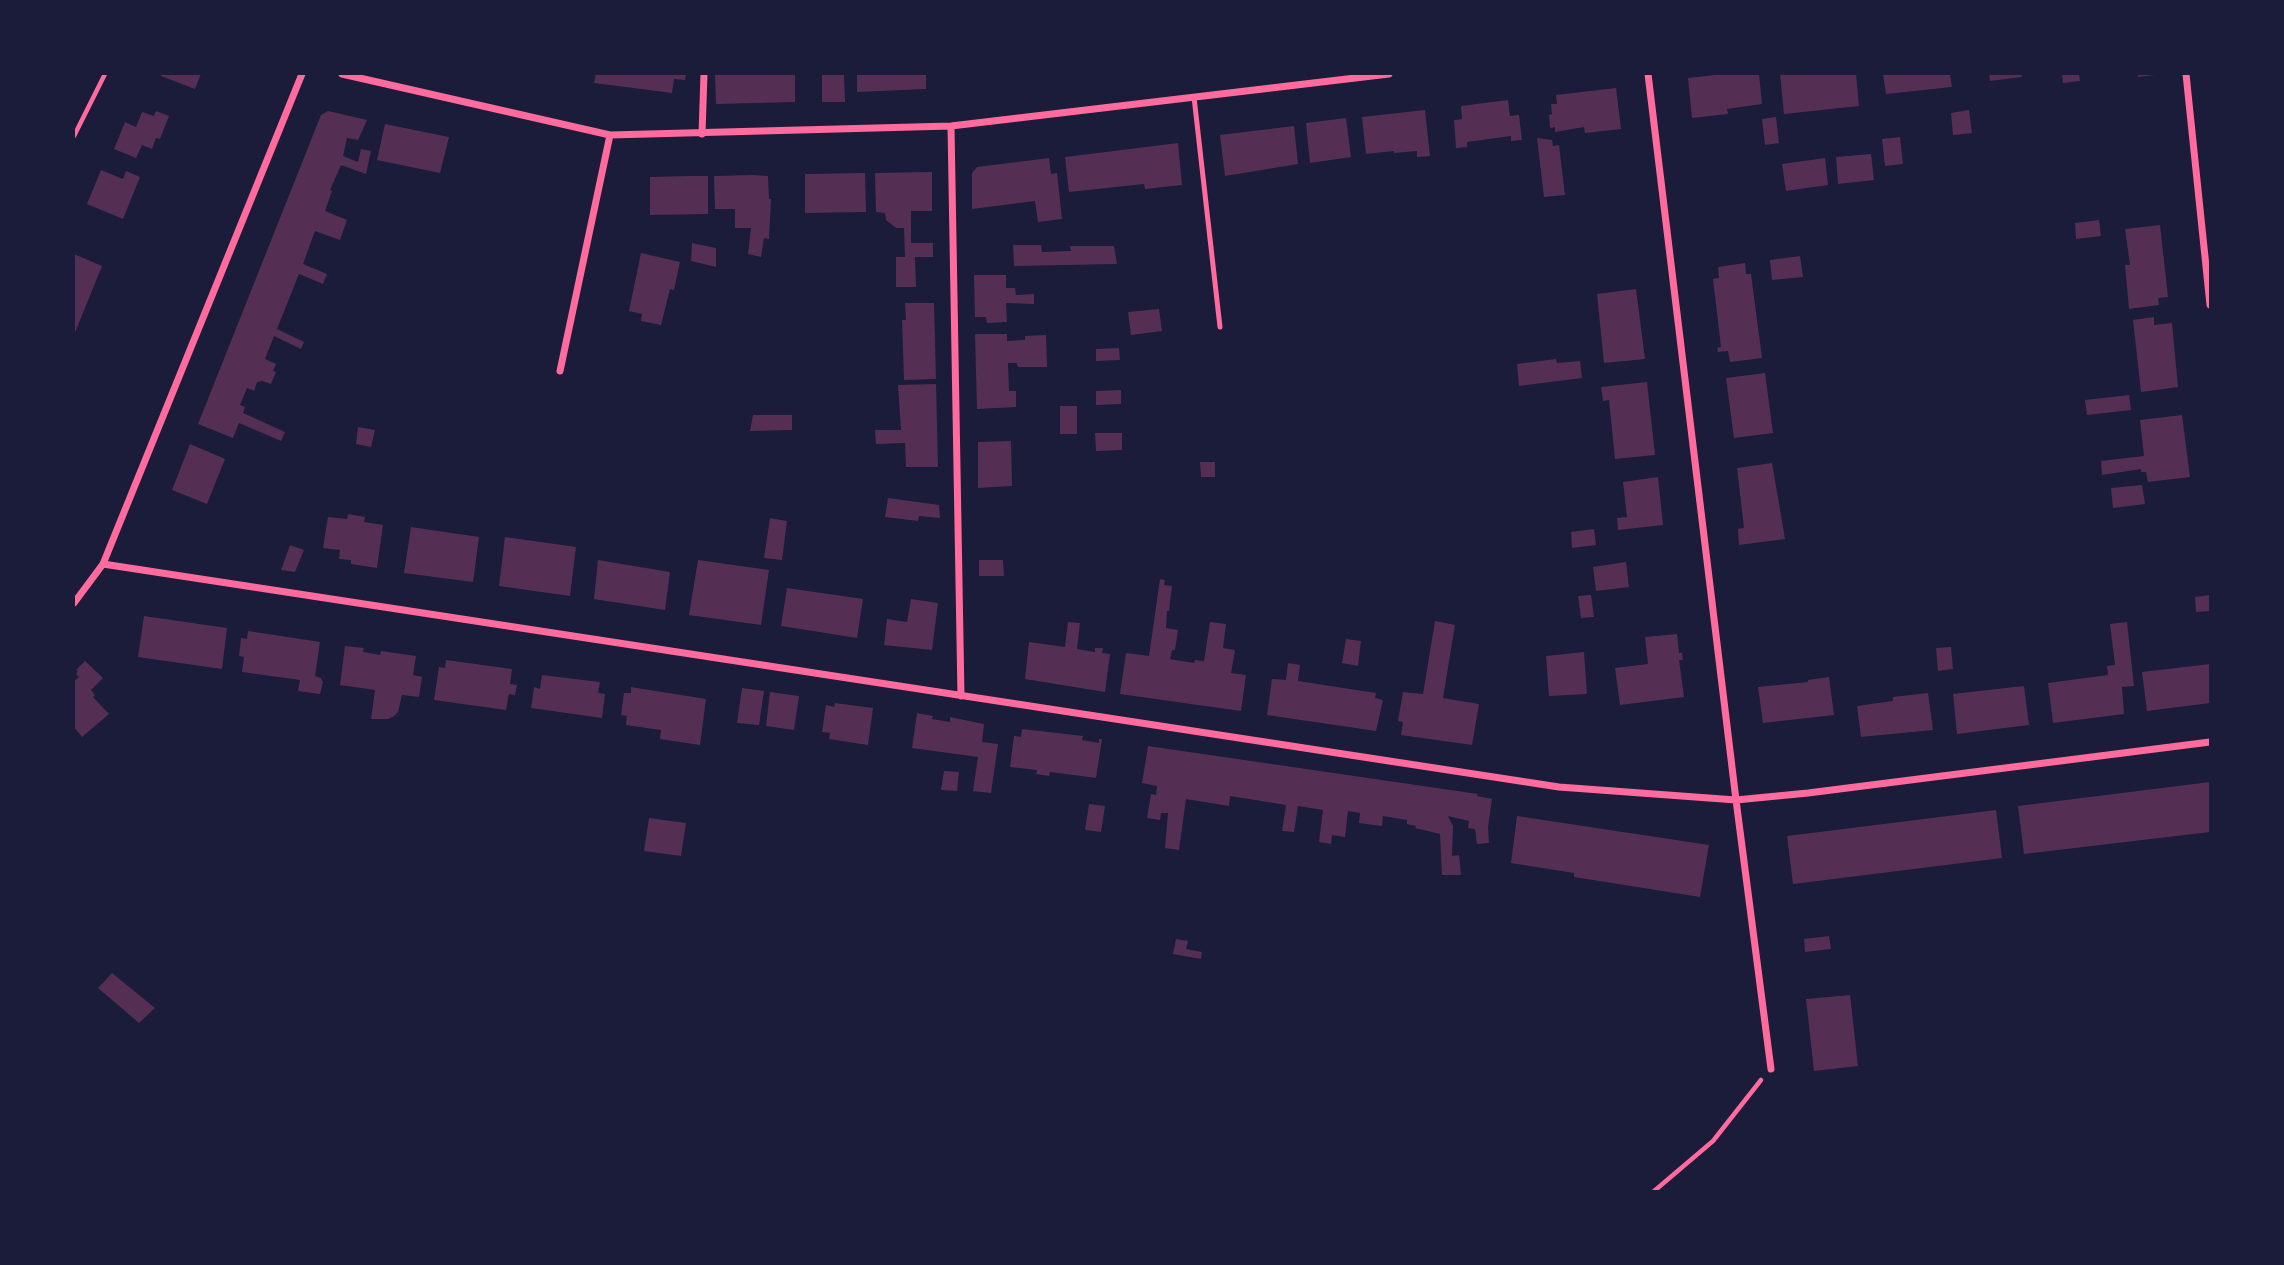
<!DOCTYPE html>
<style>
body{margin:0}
#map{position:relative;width:2284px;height:1265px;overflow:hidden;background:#1b1b3a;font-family:Signika,sans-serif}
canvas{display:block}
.frame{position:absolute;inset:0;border:75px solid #1b1b3a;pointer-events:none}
</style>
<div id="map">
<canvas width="2284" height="1265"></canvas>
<div class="frame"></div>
</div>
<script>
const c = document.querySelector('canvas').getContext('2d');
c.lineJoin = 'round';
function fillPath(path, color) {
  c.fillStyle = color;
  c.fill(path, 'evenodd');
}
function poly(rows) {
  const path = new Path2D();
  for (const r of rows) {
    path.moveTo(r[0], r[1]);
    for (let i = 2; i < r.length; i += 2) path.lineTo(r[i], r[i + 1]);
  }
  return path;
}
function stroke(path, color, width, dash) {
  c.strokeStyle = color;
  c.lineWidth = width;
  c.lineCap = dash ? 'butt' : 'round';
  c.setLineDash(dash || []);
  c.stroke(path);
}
fillPath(poly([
 [161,74,201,74,195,89,161,76],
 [596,74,686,74,685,80,674,79,672,93,594,83],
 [715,74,795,74,795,102,716,104],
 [822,74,844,74,845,102,822,102],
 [857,74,926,74,926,89,857,92],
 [1724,74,1759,74,1762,104,1727,109,1728,114,1692,118,1688,78],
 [1780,74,1856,74,1859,106,1784,114],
 [1883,74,1950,74,1952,87,1886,94],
 [1989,74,2021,74,2022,77,1990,81],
 [2062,74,2079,74,2080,81,2063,83],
 [2138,74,2154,74,2155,75,2138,77],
 [1616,88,1621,129,1585,133,1584,127,1555,132,1555,127,1550,128,1549,115,1552,114,1551,104,1557,104,1556,95],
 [1508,100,1510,116,1519,115,1522,140,1511,141,1511,136,1467,142,1467,147,1456,148,1454,120,1462,119,1461,106],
 [1425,110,1430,156,1417,157,1417,151,1394,153,1394,151,1366,154,1362,117],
 [1969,110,1972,133,1953,135,1951,113],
 [156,111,169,116,160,139,156,138,152,149,142,145,136,158,114,149,125,122,136,127,142,112,154,116],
 [328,111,367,120,358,140,347,138,343,156,358,162,361,149,371,151,366,174,341,165,330,190,332,191,325,211,347,220,340,240,315,231,303,264,327,274,323,284,299,274,277,329,304,342,301,349,274,336,265,359,276,364,273,371,276,372,271,384,262,381,257,382,254,391,247,388,240,405,245,407,243,413,285,432,281,441,239,423,233,438,198,424,321,115],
 [1776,117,1779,143,1765,145,1762,119],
 [1346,118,1351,157,1310,163,1306,123],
 [385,124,449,137,440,173,377,160],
 [1294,126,1298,164,1225,176,1220,135],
 [1900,137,1903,164,1885,166,1882,139],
 [1537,138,1552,140,1553,146,1559,145,1565,195,1544,197],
 [1178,143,1182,185,1145,189,1144,184,1069,192,1065,157],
 [1871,154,1874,180,1838,184,1836,157],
 [1049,158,1051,174,1057,173,1062,219,1038,222,1035,201,972,209,972,173,977,167],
 [1825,158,1828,185,1786,191,1782,164],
 [101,170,123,179,126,171,140,177,123,219,87,204],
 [932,172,932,211,911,211,911,243,933,243,933,257,915,257,916,287,896,287,896,257,905,257,904,228,896,228,886,220,885,213,876,212,875,173],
 [865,173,866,212,805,213,805,174],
 [753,175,768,176,769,199,771,199,769,239,764,238,761,257,748,254,751,228,735,228,735,209,715,209,714,176],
 [691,176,708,176,708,214,650,215,650,177],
 [2099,220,2101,236,2076,239,2075,223],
 [2160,225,2168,297,2158,298,2159,305,2129,309,2125,265,2130,265,2125,229],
 [692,243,716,248,716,267,691,261],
 [1013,245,1041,245,1042,252,1071,251,1070,246,1114,246,1117,264,1014,266],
 [641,253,680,262,674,290,670,289,661,325,641,321,642,314,629,311],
 [74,254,102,266,74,335],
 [1800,256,1803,277,1772,280,1770,260],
 [1745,263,1746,274,1751,274,1762,358,1730,362,1728,351,1718,352,1717,348,1721,347,1713,279,1719,278,1718,267],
 [974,275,1006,275,1006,288,1015,288,1016,295,1034,294,1034,304,1006,303,1007,322,987,323,986,317,975,317],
 [1636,289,1645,359,1604,363,1597,294],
 [905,303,934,303,936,379,904,380,902,320,906,320],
 [1159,309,1162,331,1131,335,1128,312],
 [2154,317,2154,325,2172,323,2178,387,2141,392,2133,320],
 [975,334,1007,334,1007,341,1025,340,1025,336,1046,335,1047,367,1018,367,1017,363,1008,363,1009,391,1016,391,1016,407,977,409],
 [1119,348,1120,360,1096,361,1096,349],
 [1556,359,1557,363,1580,361,1582,378,1519,386,1517,364],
 [1765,373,1773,433,1734,438,1726,378],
 [1647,382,1655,455,1615,459,1609,400,1603,401,1601,387],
 [936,384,938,467,906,467,905,443,876,444,875,430,901,430,898,385],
 [1121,390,1121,404,1096,405,1096,391],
 [2129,395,2131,410,2087,415,2085,400],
 [1060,406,1077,406,1077,434,1060,434],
 [753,415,792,415,792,430,750,431],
 [2182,415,2190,477,2148,482,2146,472,2141,472,2141,469,2102,475,2101,461,2144,456,2140,420],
 [358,427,375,430,371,447,356,444],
 [1095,433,1122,433,1122,450,1096,451],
 [1011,441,1012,486,978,488,978,442],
 [190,444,225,459,207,504,172,490],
 [1200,462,1215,462,1215,477,1201,477],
 [1772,463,1785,539,1739,545,1738,529,1744,528,1737,468],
 [1658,477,1663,525,1618,530,1617,518,1627,517,1623,482],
 [2142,485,2145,504,2113,508,2111,488],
 [888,498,939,505,940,518,919,516,918,521,885,517],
 [348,514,365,517,364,522,383,525,377,568,351,564,351,560,339,559,340,550,323,548,328,517,347,519],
 [770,518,787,521,782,560,764,558],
 [411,527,479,537,473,582,404,573],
 [1594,529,1596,545,1572,548,1571,532],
 [505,537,576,547,570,596,499,586],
 [290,545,304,550,295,572,281,570],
 [598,560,670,572,665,610,594,599],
 [698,560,769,570,761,625,689,615],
 [979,560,1003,560,1004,576,979,576],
 [1626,562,1629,587,1596,591,1593,567],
 [1160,579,1165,580,1164,585,1172,586,1169,611,1167,611,1166,628,1178,630,1175,650,1172,650,1170,659,1194,663,1195,660,1204,661,1210,622,1226,624,1223,648,1235,650,1231,673,1246,675,1241,711,1120,694,1126,653,1149,656],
 [787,588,863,599,857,638,781,626],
 [1591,595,1594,617,1581,618,1578,596],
 [2210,595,2210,611,2196,612,2195,597],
 [911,599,938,603,932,650,884,645,887,619,907,622],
 [144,616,227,628,222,669,138,657],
 [1435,621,1455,625,1443,698,1479,704,1472,745,1401,735,1403,722,1398,721,1403,692,1423,694],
 [1068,622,1080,623,1077,649,1095,652,1095,648,1103,648,1102,653,1110,654,1105,692,1025,679,1029,642,1065,647],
 [2127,622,2134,686,2122,687,2124,714,2053,723,2048,683,2108,675,2107,666,2115,665,2110,624],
 [248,631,320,642,315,676,321,678,323,682,320,694,298,691,300,680,242,672,244,657,239,656,241,638,247,639],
 [1677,634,1679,653,1682,653,1683,660,1679,660,1684,697,1620,705,1615,668,1648,664,1645,637],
 [1346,639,1361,641,1358,666,1342,663],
 [345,646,364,648,363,652,380,655,381,651,416,656,413,675,422,677,419,697,402,695,398,712,394,716,388,719,371,719,375,690,340,685],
 [1951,647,1953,669,1938,671,1936,648],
 [1584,652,1587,694,1549,696,1546,656],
 [446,660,512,669,510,684,517,685,515,695,509,694,506,710,434,700,439,667,445,668],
 [85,661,103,678,91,690,95,695,93,697,109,714,82,737,74,727,74,681,79,677,76,674,78,671,76,670],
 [1288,663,1300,665,1298,681,1376,693,1375,698,1383,700,1376,731,1267,715,1272,679,1286,680],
 [2210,664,2210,703,2147,711,2142,672],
 [542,675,600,682,598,693,605,694,602,718,531,708,534,687,540,689],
 [1829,677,1834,715,1763,723,1758,687,1808,682,1808,680],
 [2024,686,2029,725,1957,734,1953,694],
 [631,687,706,699,700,745,660,739,661,730,626,725,627,716,621,715,624,693,631,693],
 [742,688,764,691,759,725,737,723],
 [770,692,799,696,794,730,766,726],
 [1928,693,1933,730,1861,737,1857,706,1893,701,1893,697],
 [835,703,873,708,868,745,829,739,830,733,822,732,826,705,834,707],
 [917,713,933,716,932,719,950,722,950,717,984,724,982,742,998,744,991,793,973,791,978,757,912,748],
 [1022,729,1083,736,1082,740,1099,743,1099,739,1102,739,1096,778,1050,772,1049,776,1036,774,1037,770,1010,767,1014,736,1021,737],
 [1148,746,1478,794,1477,796,1492,799,1488,827,1489,843,1477,844,1475,829,1468,828,1469,821,1448,816,1453,826,1452,856,1459,855,1461,875,1442,875,1440,834,1415,828,1416,826,1407,824,1407,820,1383,816,1382,826,1359,823,1360,813,1348,811,1345,837,1332,835,1331,844,1319,842,1323,810,1298,806,1294,832,1282,831,1286,805,1230,796,1229,806,1186,799,1179,850,1165,848,1168,813,1161,813,1160,820,1147,818,1151,794,1156,795,1157,786,1142,783],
 [944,771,959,772,957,791,941,790],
 [2210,782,2210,832,2024,854,2018,806],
 [1089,804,1105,806,1101,832,1085,830],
 [1996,810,2002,858,1793,884,1787,836],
 [1517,816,1709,845,1700,897,1574,877,1574,873,1511,863],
 [649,818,686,823,681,856,644,851],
 [1829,936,1831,949,1805,952,1804,939],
 [1176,939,1188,941,1186,949,1202,952,1201,959,1173,954],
 [112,973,155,1008,139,1023,98,988],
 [1850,995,1858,1066,1814,1071,1806,999]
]), '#542f53');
stroke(poly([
 [74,136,105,74],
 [1653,1192,1713,1141,1761,1080]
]), '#ff6b9d', 4.5);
stroke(poly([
 [1194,97,1220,327]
]), '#ff6b9d', 5);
stroke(poly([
 [342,74,610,135,951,126,1389,74],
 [1648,74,1736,800,1771,1069],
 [2186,74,2210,305],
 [951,126,961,696],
 [702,134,704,74],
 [560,371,610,135],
 [103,564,1559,787,1736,800,1808,793,2210,742],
 [74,603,103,564,302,74]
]), '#ff6b9d', 7);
</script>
